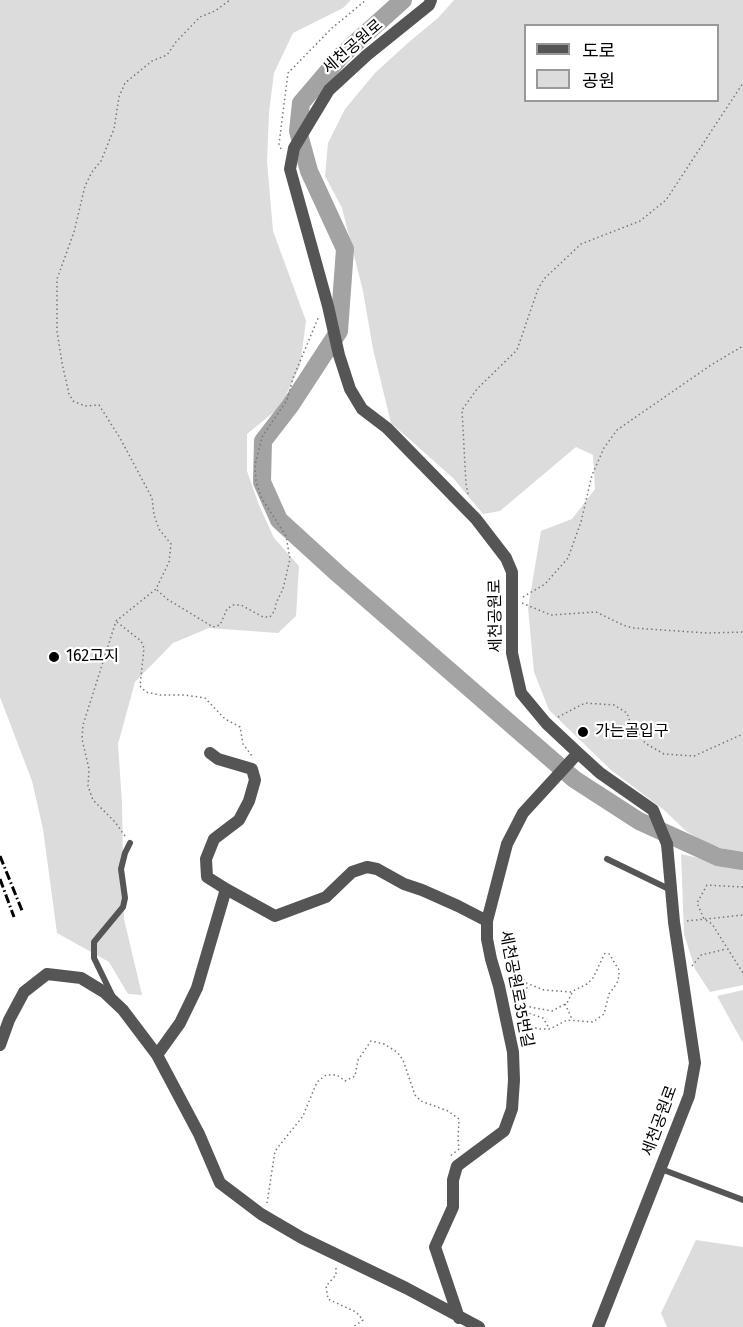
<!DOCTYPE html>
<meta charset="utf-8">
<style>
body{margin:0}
#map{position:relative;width:743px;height:1327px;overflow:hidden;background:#fff;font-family:"Fira Sans","Noto Sans KR",sans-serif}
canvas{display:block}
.legend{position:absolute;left:524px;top:24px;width:195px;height:78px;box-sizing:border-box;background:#fff;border:2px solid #999;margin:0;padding:8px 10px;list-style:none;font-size:18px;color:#000}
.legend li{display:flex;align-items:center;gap:12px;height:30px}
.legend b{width:30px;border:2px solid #999}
</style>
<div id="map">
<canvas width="743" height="1327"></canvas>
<ul class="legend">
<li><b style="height:8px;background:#555"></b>도로</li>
<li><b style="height:16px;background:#dcdcdc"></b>공원</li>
</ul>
</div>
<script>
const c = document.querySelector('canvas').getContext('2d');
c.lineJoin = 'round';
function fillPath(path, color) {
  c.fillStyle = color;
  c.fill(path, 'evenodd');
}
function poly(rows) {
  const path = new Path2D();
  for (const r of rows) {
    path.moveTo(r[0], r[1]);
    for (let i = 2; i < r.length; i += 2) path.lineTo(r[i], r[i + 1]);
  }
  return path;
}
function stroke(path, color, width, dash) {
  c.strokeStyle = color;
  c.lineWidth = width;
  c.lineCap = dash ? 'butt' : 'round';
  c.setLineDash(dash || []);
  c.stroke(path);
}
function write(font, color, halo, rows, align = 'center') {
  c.font = font + ' "Fira Sans","Noto Sans KR",sans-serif';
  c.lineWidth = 4.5;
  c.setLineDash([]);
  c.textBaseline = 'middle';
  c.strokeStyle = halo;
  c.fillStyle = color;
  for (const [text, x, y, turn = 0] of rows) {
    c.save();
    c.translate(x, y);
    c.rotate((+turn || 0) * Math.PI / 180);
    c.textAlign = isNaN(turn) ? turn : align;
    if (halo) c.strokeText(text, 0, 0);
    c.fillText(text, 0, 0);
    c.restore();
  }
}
fillPath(poly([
 [0,0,351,0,343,8,293,33,274,73,269,112,267,161,273,231,306,321,300,366,280,407,247,434,247,471,259,505,274,538,299,566,296,616,278,633,209,628,173,643,135,682,118,744,122,803,124,919,142,995,128,994,109,962,57,933,43,829,32,781,0,697],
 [454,0,743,0,743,854,707,844,686,831,664,810,611,770,549,710,534,672,528,608,541,531,572,519,595,489,593,455,576,447,500,511,483,514,453,478,391,423,373,349,363,291,342,208,325,176,328,143,345,109,375,73,409,42,438,18],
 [526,26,718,26,718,100,526,100],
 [681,854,743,868,743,985,710,992,695,969,684,934],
 [743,990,743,1043,717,996],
 [696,1240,743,1247,743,1327,667,1327,661,1313]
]), '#dcdcdc');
stroke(poly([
 [403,0,342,55,301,103,298,131,309,171,345,249,339,331,290,406,263,441,262,482,279,520,337,573,574,779,639,821,718,857,743,861]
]), '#a3a3a3', 18);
stroke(poly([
 [281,149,279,144,288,73,332,28,366,0],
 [468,494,466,484,462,410,477,389,517,350,538,289,544,279,581,244,640,221,666,200,743,83],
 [157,590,167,599,213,627,220,625,227,609,233,605,241,605,263,617,270,617,275,610,276,603,283,589,290,559,286,536,261,497,256,481,255,465,262,437,287,400,293,378,319,316],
 [523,597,545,584,568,558,581,522,592,475,604,448,617,430,711,365,743,346],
 [522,603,551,615,596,612,623,625,633,628,707,633,743,632],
 [117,622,141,641,144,648,140,686,146,692,160,695,185,695,205,698,225,719,240,727,243,744,252,756],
 [558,717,585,703,614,705,627,713,630,722,645,743,664,754,694,756,743,734],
 [125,836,115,822,93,800,88,786,89,769,82,739,83,725,116,621,156,589,169,562,171,544,159,529,154,515,152,498,120,438,99,405,85,406,73,401,69,394,62,363,57,331,57,279,74,232,85,186,92,172,101,161,114,129,119,97,125,83,152,61,167,55,176,42,200,17,215,11,230,0],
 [743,887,707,885,697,903,704,919,712,924,743,973],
 [687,921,743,915],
 [507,931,505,935,506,951,508,957,522,974,527,987,524,1012,526,1018,533,1027,539,1029,550,1029,567,1020,593,1022,604,1014,609,994,617,983,619,976,619,970,608,952],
 [692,966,701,955,726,949],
 [526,983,544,990,571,992,587,984,593,978,605,953],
 [565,1004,572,1019],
 [525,1006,552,1011,567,1003,573,991],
 [525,1012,543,1018,549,1028],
 [267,1203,275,1151,303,1116,317,1082,326,1075,337,1075,345,1081,355,1076,358,1060,371,1041,384,1044,397,1052,403,1060,415,1095,421,1101,448,1111,459,1119,458,1138,459,1149,449,1157],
 [336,1268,336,1275,326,1286,328,1299,356,1312,363,1320,353,1327]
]), '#777', 1.5, [1.5, 3]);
stroke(poly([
 [607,859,671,890],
 [112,995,94,958,94,942,123,907,125,898,121,869,125,853,130,843],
 [661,1169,743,1200]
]), '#555', 6);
stroke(poly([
 [431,0,429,5,367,55,329,90,294,148,290,169,328,306,339,355,350,389,362,409,387,428,476,519,506,558,512,572,512,653,521,693,546,723,578,753,600,773,653,810,667,844],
 [210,753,218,759,252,769,255,780,249,801,239,820,214,839,206,859,207,877,226,889,275,916,326,897,352,872,367,867,377,869,404,884,422,890,458,906,487,921],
 [0,1045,9,1020,24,992,47,974,81,978,104,992,123,1010,157,1055,199,1134,220,1183,261,1214,302,1238,406,1288,479,1327],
 [157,1055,180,1023,197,988,226,889],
 [459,1318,435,1247,453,1207,453,1180,457,1166,504,1131,512,1109,514,1080,513,1052,499,986,491,959,487,939,487,921,507,844,523,813,578,753]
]), '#555', 12);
stroke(poly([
 [598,1327,689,1096,695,1063,674,922,667,844]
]), '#555', 12);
stroke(poly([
 [0,856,23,913],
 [0,879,14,917]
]), '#000', 3, [9, 3, 1.5, 3]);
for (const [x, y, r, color] of [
 [54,657,6,"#000"],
 [583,732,6,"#000"]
]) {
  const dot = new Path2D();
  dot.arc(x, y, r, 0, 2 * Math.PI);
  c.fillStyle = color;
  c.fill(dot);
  stroke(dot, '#fff', 2);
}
write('16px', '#000', '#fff', [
 ["세천공원로",353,47,-41],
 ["세천공원로",496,616,-91],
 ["세천공원로35번길",516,989,79],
 ["세천공원로",660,1121,-70]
]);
write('16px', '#000', '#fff', [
 ["162고지",66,657],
 ["가는골입구",595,732]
], 'left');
</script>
